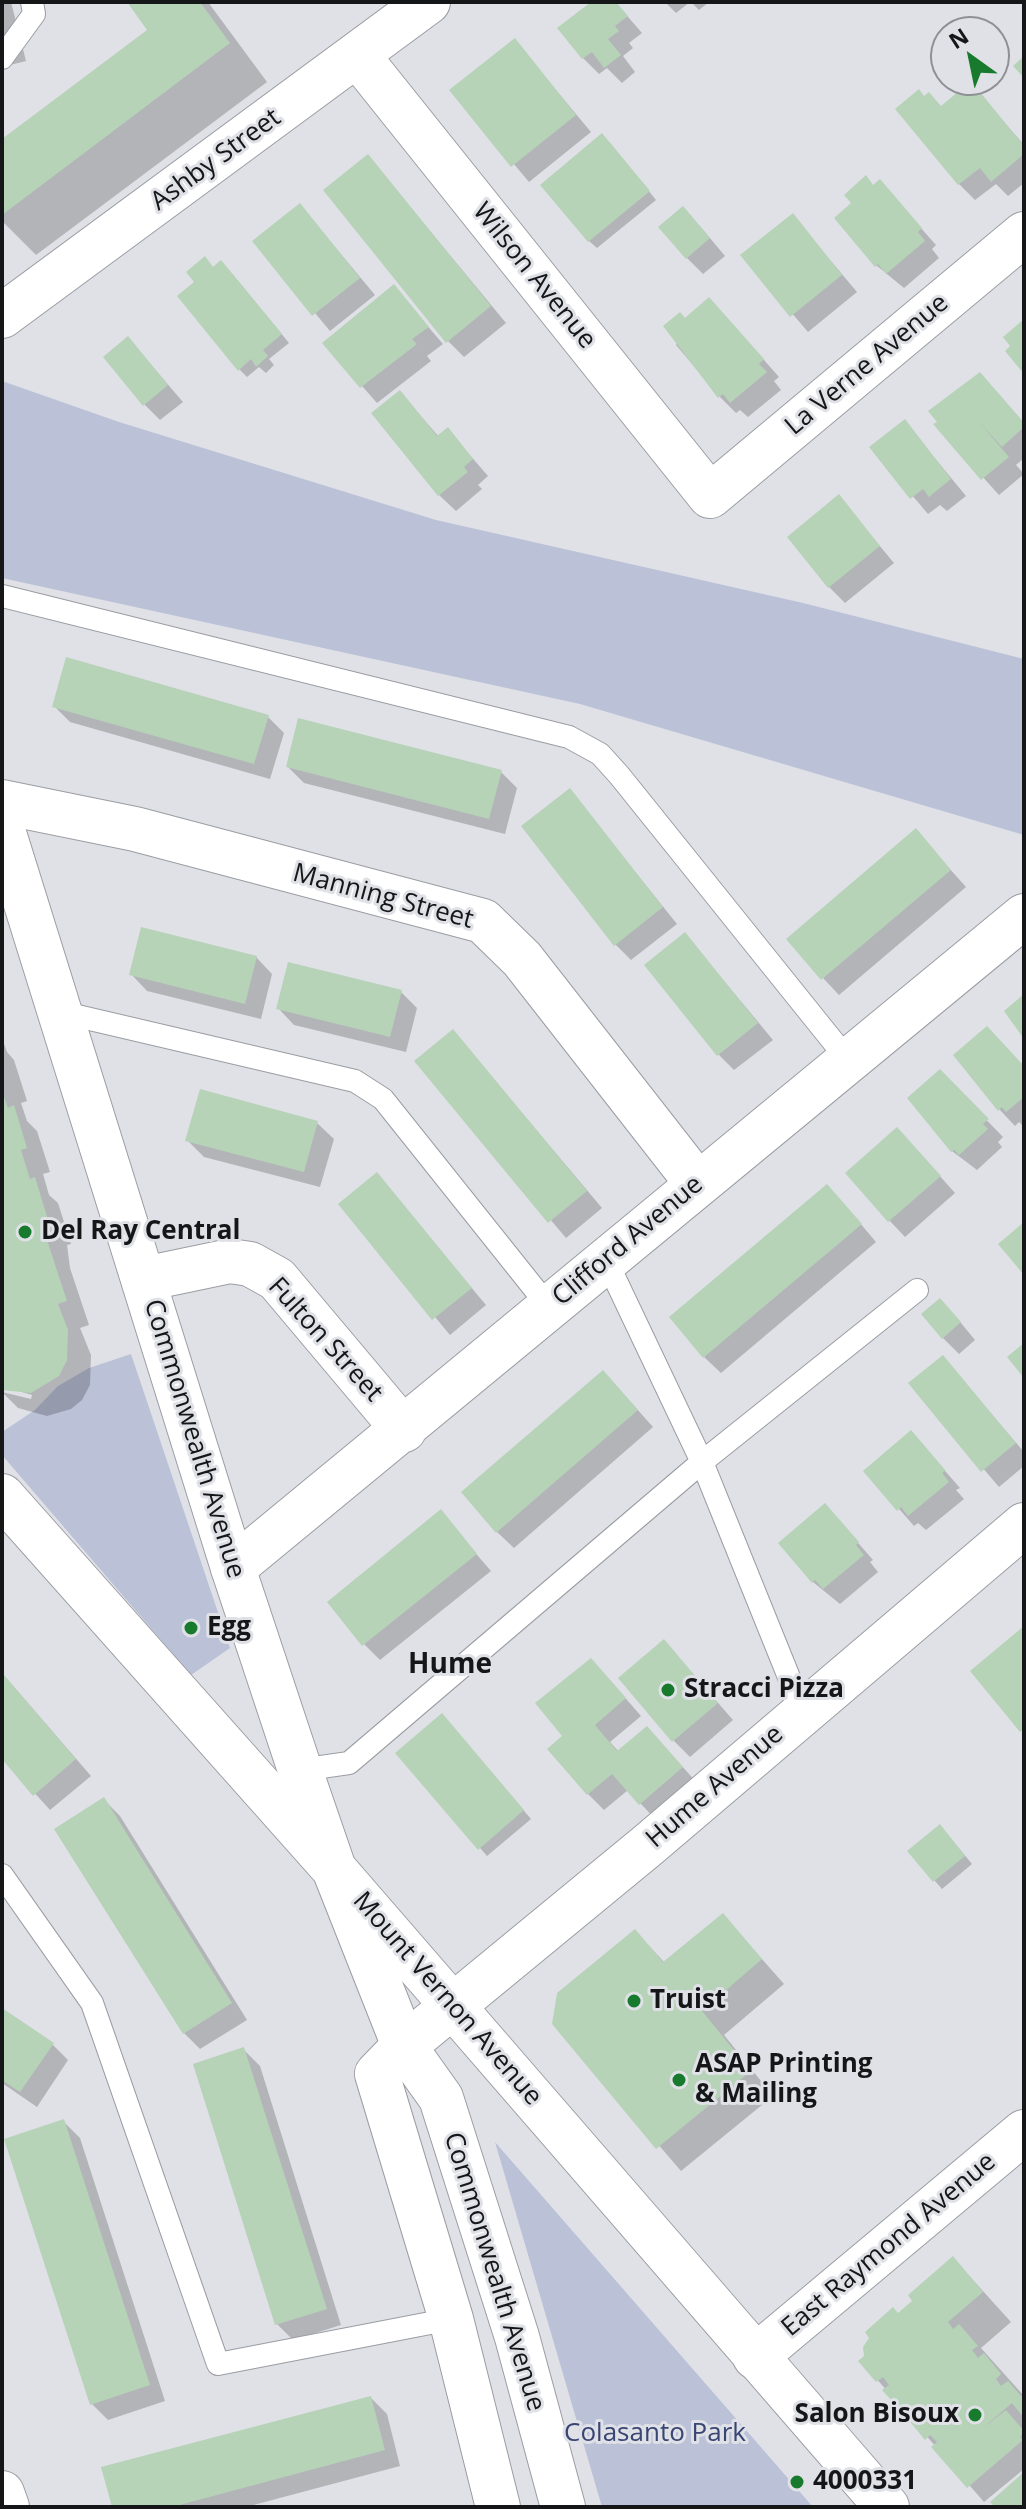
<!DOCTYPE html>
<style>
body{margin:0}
#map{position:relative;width:1026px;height:2509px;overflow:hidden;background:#dfe1e7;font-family:"Open Sans",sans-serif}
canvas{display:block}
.frame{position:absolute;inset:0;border:4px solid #151618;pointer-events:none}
.north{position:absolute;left:930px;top:16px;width:80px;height:80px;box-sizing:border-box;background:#dfe1e7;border:2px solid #8e9094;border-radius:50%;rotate:327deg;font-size:22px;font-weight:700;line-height:32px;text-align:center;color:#151618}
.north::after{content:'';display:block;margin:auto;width:28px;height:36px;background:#187a2c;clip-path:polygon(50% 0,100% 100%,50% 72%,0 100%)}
</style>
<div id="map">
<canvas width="1026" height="2509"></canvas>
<div class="frame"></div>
<div class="north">N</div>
</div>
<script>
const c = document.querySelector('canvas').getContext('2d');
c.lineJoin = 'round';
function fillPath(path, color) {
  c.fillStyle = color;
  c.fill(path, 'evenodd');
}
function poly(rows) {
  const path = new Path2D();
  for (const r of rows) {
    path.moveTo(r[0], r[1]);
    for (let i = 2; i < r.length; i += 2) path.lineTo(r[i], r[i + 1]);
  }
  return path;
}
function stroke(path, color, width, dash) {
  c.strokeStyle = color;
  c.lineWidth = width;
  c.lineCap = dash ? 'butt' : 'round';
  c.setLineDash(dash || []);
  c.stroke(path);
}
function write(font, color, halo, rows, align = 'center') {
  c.font = font + ' "Open Sans",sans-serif';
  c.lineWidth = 6;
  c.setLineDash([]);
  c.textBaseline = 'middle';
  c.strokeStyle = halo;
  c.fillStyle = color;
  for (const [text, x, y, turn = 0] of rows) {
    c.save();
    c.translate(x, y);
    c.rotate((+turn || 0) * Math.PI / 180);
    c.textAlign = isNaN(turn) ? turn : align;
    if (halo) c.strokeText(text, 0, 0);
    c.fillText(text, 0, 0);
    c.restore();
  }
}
fillPath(poly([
 [2,381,119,422,436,520,803,603,1024,659,1024,835,580,704,2,578],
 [131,1354,230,1648,191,1675,2,1455,2,1432,35,1410,58,1386,89,1368],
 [495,2142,813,2507,602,2507]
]), '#bbc2d7');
fillPath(poly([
 [2,2,11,2,26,61,2,67],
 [129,2,208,2,267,82,36,255,2,221,2,142,150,30],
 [598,2,615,2,642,33,629,43,633,48,623,56,635,72,622,83,607,68,599,74,583,58],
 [665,2,690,2,676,13],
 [691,2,709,2,699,10],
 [515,41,591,132,529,182,452,90],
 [971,84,1024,145,1024,183,1008,196,996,184,975,200,959,184,925,97,942,107],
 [610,143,656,200,597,248,589,241],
 [368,156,506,323,464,357,448,341],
 [880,182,936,245,932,249,939,258,904,288,876,265,874,187],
 [300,205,375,295,330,331,255,241],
 [793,216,857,292,808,332,743,256],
 [699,225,725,256,703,274,687,258],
 [229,270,289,343,269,359,274,365,266,373,259,367,247,377,239,369],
 [394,287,443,344,427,356,431,361,377,403,325,344],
 [725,316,779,377,774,381,781,390,748,417,740,410,736,413,720,397,676,345,685,320],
 [128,338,183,402,160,420,144,404],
 [996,391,1024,423,1024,458,1016,465,1024,474,999,495,936,425],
 [400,392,439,437,448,430,488,476,478,485,482,489,456,511,439,495],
 [905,422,966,496,947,511,940,505,928,514,872,448],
 [839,497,894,563,845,603,829,587],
 [54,706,268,717,284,733,270,779,70,722],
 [288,767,501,772,517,788,505,834,304,783],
 [570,791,677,924,631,960,615,944],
 [916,831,966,887,839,995,823,978],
 [685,934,773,1040,734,1070,718,1054],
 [256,957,272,974,261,1019,147,991,131,974],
 [401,992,417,1008,406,1052,294,1025,278,1008],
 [453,1031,602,1208,566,1238,417,1062],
 [2,1038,7,1052,14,1060,27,1101,21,1103,27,1121,37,1131,50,1172,43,1174,49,1195,58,1203,71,1244,67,1245,70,1268,89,1325,80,1328,91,1355,90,1385,82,1400,71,1409,47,1416,18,1408,2,1392,31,1399,32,1395,2,1386],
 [1024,1068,1024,1127,1019,1122,1015,1126,999,1109],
 [940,1072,1003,1137,998,1142,1002,1147,977,1170,952,1151],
 [317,1123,334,1139,320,1187,204,1157,188,1141],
 [913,1146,955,1193,905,1237,889,1220],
 [377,1175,486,1305,450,1335,341,1204],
 [843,1203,876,1242,721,1373,704,1357],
 [956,1317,975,1340,959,1354,943,1338],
 [943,1358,1024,1452,1024,1466,999,1487,911,1384],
 [619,1389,653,1427,514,1548,497,1532],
 [911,1432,960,1488,956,1490,964,1499,926,1530,918,1523,914,1526,866,1471],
 [825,1505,873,1560,870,1562,878,1572,840,1604,813,1582,781,1543],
 [440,1512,491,1571,380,1660,364,1644],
 [664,1641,733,1720,690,1757,674,1741],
 [2,1673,91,1776,50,1810,2,1757],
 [607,1677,641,1716,610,1742,619,1752,663,1745,698,1784,656,1820,628,1790,604,1810,588,1794,565,1737],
 [449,1723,531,1819,487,1856,398,1753],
 [104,1800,120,1816,247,2020,200,2049,184,2033],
 [948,1835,972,1864,942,1889,910,1852],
 [723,1915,784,1984,724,2035,773,2096,681,2171,554,2023,635,1931,665,1963],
 [2,2010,52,2044,68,2060,37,2107,2,2083],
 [244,2050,260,2066,341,2325,293,2340,277,2324],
 [63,2121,80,2138,165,2401,108,2420,92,2404],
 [953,2258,1011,2322,981,2348,1024,2396,1024,2469,984,2502,861,2361],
 [371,2398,387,2414,400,2466,246,2507,114,2507]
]), '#0003');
fillPath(poly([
 [127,2,200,2,230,43,2,215,2,139,147,30],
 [591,2,616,2,628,16,615,26,619,31,608,39,621,55,604,68,592,52,582,59,557,28],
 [515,38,576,115,511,167,449,90],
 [1024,56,1024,78,1013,66],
 [971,81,1024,146,1024,154,991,182,980,168,958,185,895,109,919,89,924,96,929,92,941,106],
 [602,133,650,191,588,242,540,185],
 [368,154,491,306,446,343,323,190],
 [866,175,873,185,880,179,922,228,918,232,925,241,886,274,878,264,875,267,834,218,851,203,844,195],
 [300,203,360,278,312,316,252,241],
 [683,206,710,238,686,259,658,227],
 [793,213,842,275,790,317,740,255],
 [205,256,213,267,221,260,282,334,263,350,268,356,256,367,251,359,238,371,177,296,194,282,186,272],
 [394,284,429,327,412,339,417,344,360,388,322,343],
 [709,297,764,359,759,364,767,372,730,403,723,394,718,398,663,326,680,312,685,318],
 [1024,319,1024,374,1005,351,1010,346,1003,337],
 [128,336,168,385,143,406,103,357],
 [980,372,1024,423,1024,427,1002,447,978,421,1009,457,981,480,933,424,937,422,928,411],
 [400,390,437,436,448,427,473,459,464,467,468,472,438,496,371,413],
 [905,419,951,479,929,497,923,489,910,499,869,447],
 [839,494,880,546,828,588,787,537],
 [66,657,269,715,254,764,52,707],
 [298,718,502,770,489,819,286,767],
 [570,788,663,907,614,946,521,826],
 [916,828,951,870,821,980,786,939],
 [141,927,257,956,245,1004,129,975],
 [685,932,758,1023,717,1056,644,965],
 [288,962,402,990,390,1037,276,1009],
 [1024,994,1024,1039,1004,1011],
 [987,1026,1024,1066,1024,1097,1006,1112,1002,1107,998,1111,953,1055],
 [453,1029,587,1191,548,1223,414,1061],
 [940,1069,989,1119,983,1124,988,1129,959,1155,954,1150,951,1152,907,1098],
 [200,1089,318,1121,304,1172,185,1141],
 [2,1091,8,1108,14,1105,27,1148,21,1150,30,1179,35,1177,48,1220,44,1222,48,1243,67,1301,58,1304,68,1330,67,1360,59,1376,31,1393,2,1390],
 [897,1127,941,1176,888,1222,845,1173],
 [377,1172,472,1288,432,1320,338,1204],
 [827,1184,862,1224,703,1358,669,1317],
 [1024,1222,1024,1275,998,1244],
 [940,1298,961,1322,942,1339,921,1314],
 [1024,1343,1024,1378,1007,1357],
 [943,1355,1016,1443,981,1472,908,1383],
 [603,1370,638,1410,496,1533,461,1492],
 [911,1430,946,1471,942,1473,949,1482,908,1516,901,1507,897,1511,863,1471],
 [825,1503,859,1542,856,1545,864,1555,823,1589,815,1580,812,1583,778,1543],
 [441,1509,477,1554,362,1646,327,1602],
 [1024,1626,1024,1729,1020,1732,970,1671],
 [664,1639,718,1703,672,1742,618,1678],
 [591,1658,626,1698,595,1725,617,1751,647,1726,683,1767,639,1805,612,1774,587,1795,547,1749,562,1736,535,1703],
 [2,1673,76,1759,33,1796,2,1759],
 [442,1713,524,1810,478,1850,395,1753],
 [104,1797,232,2003,183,2034,54,1829],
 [940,1824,965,1856,933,1882,907,1851],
 [723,1913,762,1959,702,2011,751,2071,656,2149,552,2024,557,1993,635,1929,663,1962],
 [2,2008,54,2043,20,2092,2,2080],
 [244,2047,327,2309,275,2325,193,2064],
 [64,2119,150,2385,90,2405,4,2139],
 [953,2256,983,2292,948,2322,953,2329,959,2324,978,2346,972,2350,978,2358,984,2353,1001,2374,996,2379,1001,2386,1008,2381,1021,2396,1024,2393,1024,2418,1012,2403,983,2428,1006,2410,1024,2431,1020,2437,1023,2440,967,2488,931,2447,937,2442,930,2435,925,2440,907,2418,913,2413,906,2406,901,2411,882,2390,889,2385,883,2377,876,2382,858,2361,864,2356,863,2347,869,2338,865,2332,893,2307,898,2313,912,2301,908,2295],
 [371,2396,385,2450,172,2507,112,2507,101,2467],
 [1024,2472,1024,2507,995,2507,990,2502]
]), '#b6d2b7');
const service = poly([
 [2,58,34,14,32,2],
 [2,596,569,737,600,754,619,775,848,1060],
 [60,1012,355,1081,383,1099,549,1307],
 [606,1260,702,1462,803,1712],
 [300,1770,349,1763,702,1462,917,1290],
 [2,1875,92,2003,218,2364,451,2319]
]);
const minor = poly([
 [358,56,710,496,1024,234],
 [2,316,428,2],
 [2,802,135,829,483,921,522,959,697,1183],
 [144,1279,230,1261,250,1264,277,1279,404,1430],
 [233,1568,1024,916],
 [404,2046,647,1846,1024,1525],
 [755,2357,1024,2132],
 [2,2493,7,2507]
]);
const tertiary = poly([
 [2,827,233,1568,300,1770,334,1869,404,2046,441,2098,517,2337,563,2507],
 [404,2046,377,2074,451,2319,498,2507]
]);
const secondary = poly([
 [2,1496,334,1869,887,2507]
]);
stroke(service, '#9b9da3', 24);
stroke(minor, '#9b9da3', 46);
stroke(tertiary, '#9b9da3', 46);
stroke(secondary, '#9b9da3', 46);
stroke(service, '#fff', 22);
stroke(minor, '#fff', 44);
stroke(tertiary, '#fff', 44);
stroke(secondary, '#fff', 44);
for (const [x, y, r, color] of [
 [25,1232,8,"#187a2c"],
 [191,1628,8,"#187a2c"],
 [668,1690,8,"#187a2c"],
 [634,2001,8,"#187a2c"],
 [679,2080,8,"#187a2c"],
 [975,2415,8,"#187a2c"],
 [797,2482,8,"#187a2c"]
]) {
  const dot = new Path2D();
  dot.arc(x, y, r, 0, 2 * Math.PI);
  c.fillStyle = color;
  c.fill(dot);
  stroke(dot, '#dfe1e7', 3);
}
write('26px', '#151618', '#dfe1e7', [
 ["Ashby Street",216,160,-36],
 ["Wilson Avenue",534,276,51],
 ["La Verne Avenue",867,365,-40],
 ["Manning Street",383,897,15],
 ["Clifford Avenue",628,1241,-40],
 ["Fulton Street",325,1340,48],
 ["Commonwealth Avenue",194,1439,73],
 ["Hume Avenue",715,1787,-41],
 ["Mount Vernon Avenue",447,1999,49],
 ["East Raymond Avenue",889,2245,-40],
 ["Commonwealth Avenue",494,2272,73]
]);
write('bold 26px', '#151618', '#dfe1e7', [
 ["Del Ray Central",41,1232],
 ["Egg",207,1628],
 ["Stracci Pizza",684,1690],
 ["Truist",650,2001],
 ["ASAP Printing",695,2065],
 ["& Mailing",695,2095],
 ["Salon Bisoux",959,2415,"right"],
 ["4000331",813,2482]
], 'left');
write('26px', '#394573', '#dfe1e7', [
 ["Colasanto Park",655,2434]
]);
write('bold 28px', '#151618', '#dfe1e7', [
 ["Hume",450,1665]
]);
</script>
